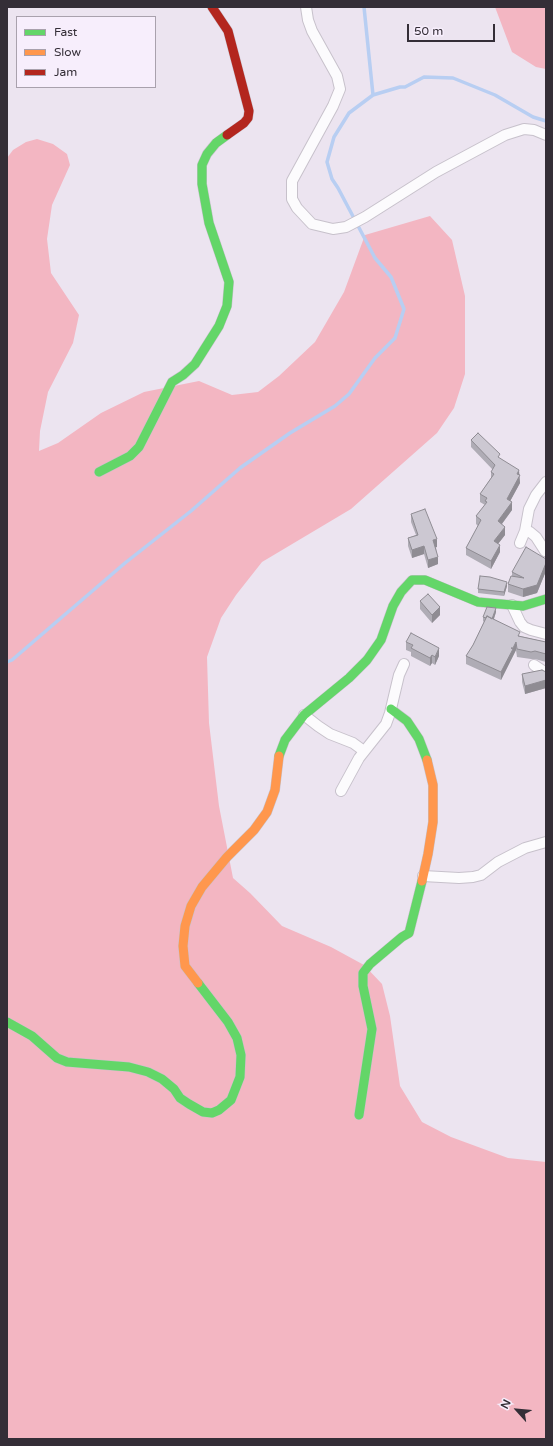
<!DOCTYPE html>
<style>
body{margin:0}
#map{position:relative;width:553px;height:1446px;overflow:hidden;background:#ece4f0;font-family:"Varela Round",sans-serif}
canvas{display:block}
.frame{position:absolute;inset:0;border:8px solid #342e37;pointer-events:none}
.legend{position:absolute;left:16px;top:16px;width:140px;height:72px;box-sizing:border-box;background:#f7eefc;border:1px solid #a9a1ad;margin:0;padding:5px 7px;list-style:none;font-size:12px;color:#342e37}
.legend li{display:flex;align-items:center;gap:8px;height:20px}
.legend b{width:20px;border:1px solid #a9a1ad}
.north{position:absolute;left:497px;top:1390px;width:40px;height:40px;-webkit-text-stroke:3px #f7eefc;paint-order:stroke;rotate:297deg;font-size:11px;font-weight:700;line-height:16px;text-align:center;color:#342e37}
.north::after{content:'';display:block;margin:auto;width:14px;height:18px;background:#342e37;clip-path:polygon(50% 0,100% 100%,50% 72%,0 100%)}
.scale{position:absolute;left:407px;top:24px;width:88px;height:18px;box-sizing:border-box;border:2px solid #342e37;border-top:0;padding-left:5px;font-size:12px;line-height:14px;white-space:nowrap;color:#342e37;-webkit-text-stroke:3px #f7eefc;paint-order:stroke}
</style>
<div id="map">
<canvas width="553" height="1446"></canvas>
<div class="frame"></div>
<ul class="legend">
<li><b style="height:5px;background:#63d668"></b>Fast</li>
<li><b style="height:5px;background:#ff974d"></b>Slow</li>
<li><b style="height:5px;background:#b3261e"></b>Jam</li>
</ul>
<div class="north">N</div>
<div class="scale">50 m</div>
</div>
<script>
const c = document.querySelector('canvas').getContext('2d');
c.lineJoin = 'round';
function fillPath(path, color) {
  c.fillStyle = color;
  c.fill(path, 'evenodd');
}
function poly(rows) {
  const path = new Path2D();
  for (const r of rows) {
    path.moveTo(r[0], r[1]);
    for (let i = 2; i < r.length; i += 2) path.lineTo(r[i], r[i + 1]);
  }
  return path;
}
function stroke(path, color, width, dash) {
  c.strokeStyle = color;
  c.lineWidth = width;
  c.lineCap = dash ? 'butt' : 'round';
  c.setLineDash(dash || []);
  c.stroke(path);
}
fillPath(poly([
 [495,7,546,7,546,69,536,67,512,52],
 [37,139,53,144,67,154,70,165,52,205,47,239,51,273,79,315,73,343,48,392,40,431,39,451,58,443,101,413,144,392,199,381,232,395,258,392,279,376,315,342,344,292,365,235,430,216,452,240,465,296,465,374,454,408,437,433,351,509,262,562,236,595,221,618,207,657,209,723,219,806,233,878,250,893,282,926,331,947,364,965,382,984,390,1016,400,1086,422,1122,451,1137,508,1158,546,1162,546,1439,7,1439,7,158,13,150,26,142]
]), '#f3b6c2');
stroke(poly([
 [364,7,373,95],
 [7,662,12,660,125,563,191,511,240,468,290,433,335,406,349,394,375,358,395,338,404,309,391,277,375,258,338,188,332,179,327,162,334,137,349,113,373,95,400,87,405,87,424,77,453,78,495,95,533,117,546,121]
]), '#b8cef2', 3.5);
const street = poly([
 [306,7,308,20,312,31,337,76,340,89,333,106,292,181,292,199,297,208,312,224,333,229,346,227,365,217,436,172,505,135,524,129,534,130,546,135],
 [525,531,530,532,536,537,545,551],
 [520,543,525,531,529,509,536,495,546,482],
 [512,605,520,622,524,627,531,630,546,634],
 [534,665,546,673],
 [304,715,318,726,330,734,353,743,364,751],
 [341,791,359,758,386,724,390,713,399,675,404,664],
 [423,876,459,878,473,877,481,875,498,862,525,848,546,842]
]);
const fast = poly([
 [99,472,130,456,139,447,172,382,183,375,195,364,219,326,227,306,229,282,209,223,202,184,202,165,207,154,216,143,227,135],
 [391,709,407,721,419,739,427,760],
 [279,756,285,740,304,715,349,678,367,660,381,640,393,606,401,592,412,580,425,580,478,602,523,606,546,599],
 [7,1022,32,1036,57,1058,67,1062,129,1067,148,1072,162,1079,174,1089,180,1098,189,1104,203,1112,212,1113,219,1110,231,1100,240,1077,241,1055,237,1038,228,1022,198,983],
 [359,1115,372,1029,363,986,363,973,370,964,402,937,409,933,422,881]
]);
const slow = poly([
 [422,881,428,854,433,822,433,785,427,760],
 [198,983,185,966,183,946,185,926,191,906,202,887,227,857,254,830,267,812,275,790,279,756]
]);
const jam = poly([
 [212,7,228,31,249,111,248,118,244,123,227,135]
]);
stroke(street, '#c7c1cb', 12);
stroke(fast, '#c7c1cb', 10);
stroke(slow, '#c7c1cb', 10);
stroke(jam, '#c7c1cb', 10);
stroke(street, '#fcfbfd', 10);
stroke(fast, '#63d668', 9);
stroke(slow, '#ff974d', 9);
stroke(jam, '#b3261e', 9);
fillPath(poly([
 [471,440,500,459,519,475,520,483,510,501,512,510,502,524,505,535,498,544,500,552,491,569,466,555,466,548,478,526,476,524,476,516,485,505,480,502,480,494,491,478,491,472,493,470,471,447],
 [411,514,437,547,436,547,438,564,428,568,424,554,412,558,408,546,408,538,416,535,411,522],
 [546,559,546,571,537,593,523,597,508,592,508,584,512,576,512,572],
 [507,586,504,596,478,593,478,589],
 [420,601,440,615,432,623,420,609],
 [496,612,494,619,520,636,546,642,546,662,535,659,531,659,517,657,516,650,501,680,466,664,466,656,473,645,484,622,483,621,483,617],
 [406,642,439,656,435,665,432,663,430,666,411,656,411,652,406,650],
 [546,672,546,688,525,694,522,682,522,674]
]), '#afacb5');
fillPath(poly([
 [519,470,520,483,507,507,507,499,517,474],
 [512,502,512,510,498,529,498,521],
 [505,527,505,535,494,549,494,541],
 [437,539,437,547,433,548,433,540],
 [500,545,500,552,491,569,491,561],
 [424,546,424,554,412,558,412,550],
 [438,557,438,564,428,568,428,560],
 [546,563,546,571,537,593,523,597,523,589],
 [507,582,507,586,504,596,504,592],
 [440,607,440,615,432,623,432,615],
 [496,608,496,612,492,624,492,620],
 [516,642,516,650,513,656,513,648],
 [439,648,439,656,435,665,435,657],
 [513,649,513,656,501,680,501,672],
 [432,655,432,663,430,666,430,658],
 [546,680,546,688,525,694,525,686]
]), '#8f8c93');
const building = poly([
 [478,433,500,454,498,457,519,470,517,474,520,475,507,499,512,502,498,521,505,527,494,541,500,545,491,561,466,548,481,520,476,516,487,502,485,501,487,498,480,494,494,474,491,472,495,465,471,440,478,433],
 [425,509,437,539,433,540,438,557,428,560,424,546,412,550,408,538,418,535,411,514,425,509],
 [526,547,546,559,546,563,537,585,523,589,508,584,511,576,524,578,512,572,526,547],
 [480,576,490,577,507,582,504,592,478,589,480,576],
 [428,594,440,607,432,615,420,601,428,594],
 [487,607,496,608,492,619,487,616,486,618,483,617,487,607],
 [487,616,520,632,518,636,546,642,546,654,535,651,531,652,517,649,516,642,513,648,511,648,513,649,501,672,466,656,473,645,487,616],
 [411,633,439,648,435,657,432,655,430,658,411,648,413,645,406,642,411,633],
 [542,670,546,672,546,680,525,686,522,674,542,670]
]);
fillPath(building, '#ccc8d2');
stroke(building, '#8f8c93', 1);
</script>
